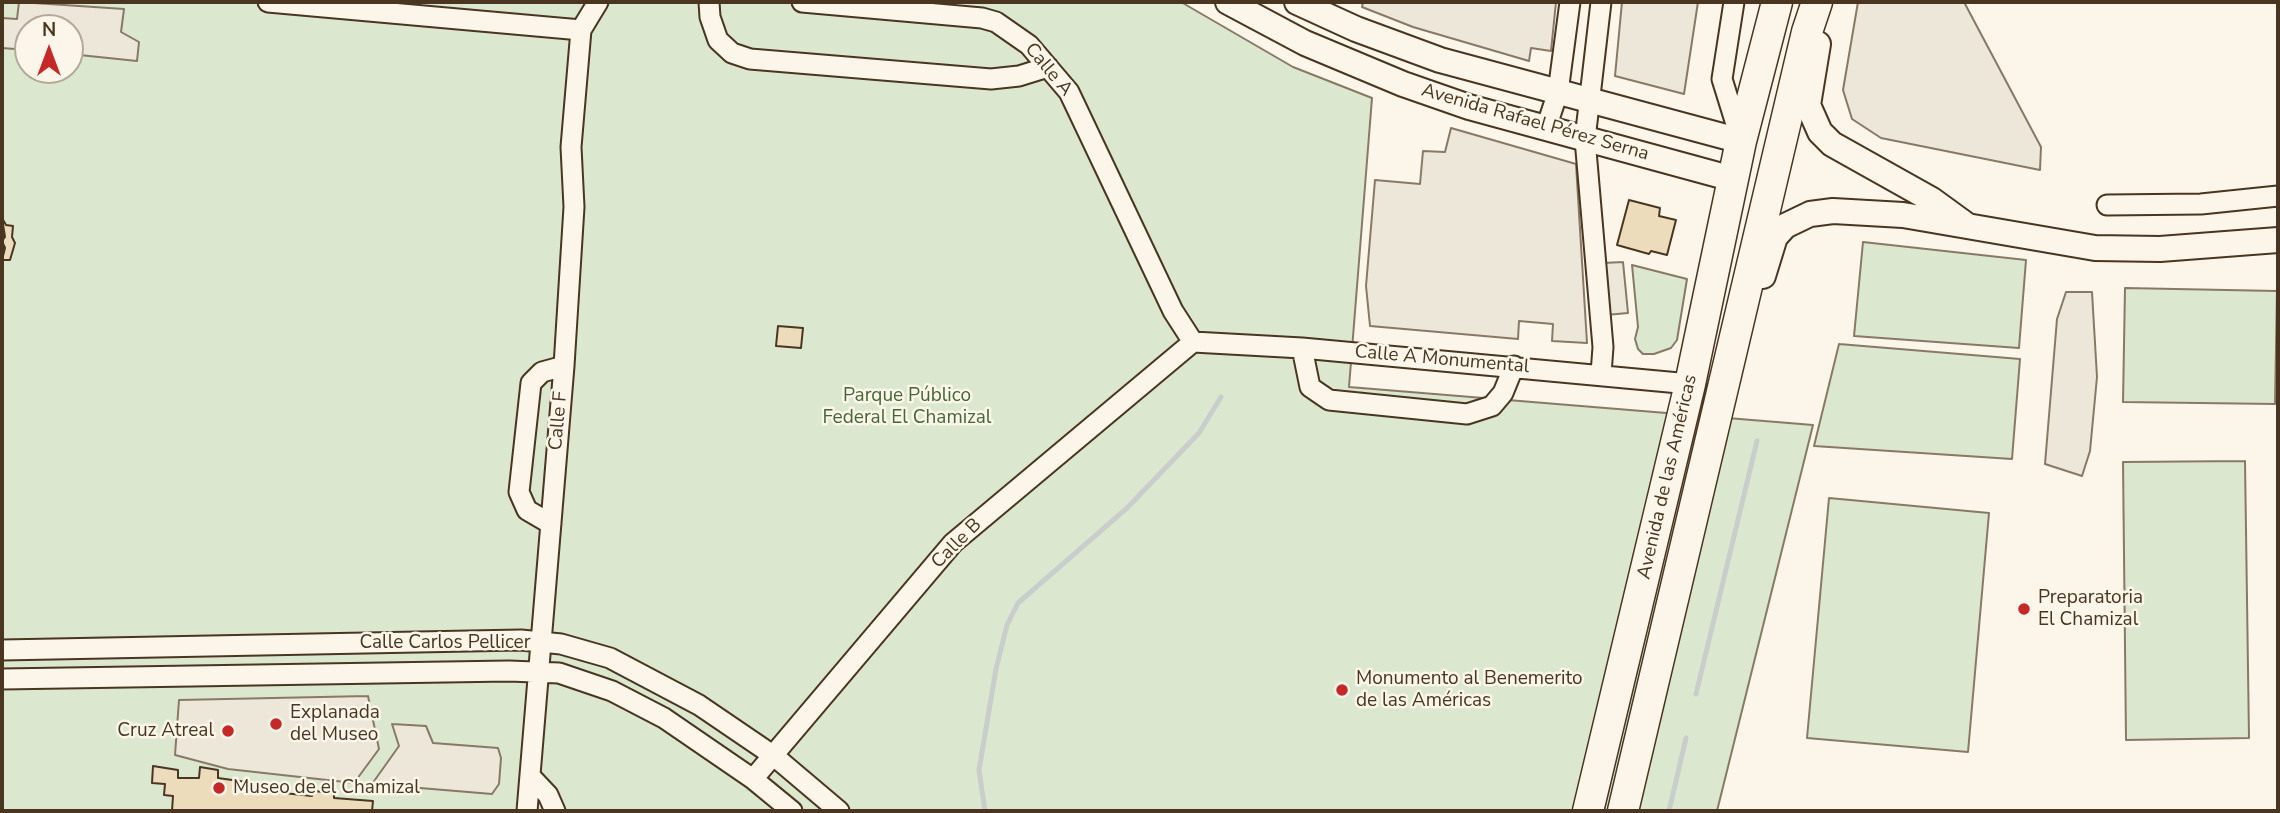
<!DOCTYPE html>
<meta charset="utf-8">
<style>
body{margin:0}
#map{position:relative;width:2280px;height:813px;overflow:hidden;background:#fbf6e9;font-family:"Nunito Sans",sans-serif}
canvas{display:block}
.frame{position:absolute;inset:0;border:4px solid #4a3520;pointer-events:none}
.north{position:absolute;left:14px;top:14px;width:70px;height:70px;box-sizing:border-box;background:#fbf6e9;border:2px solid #b4a999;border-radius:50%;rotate:0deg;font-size:19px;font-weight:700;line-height:28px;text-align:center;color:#4a3520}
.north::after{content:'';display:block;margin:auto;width:24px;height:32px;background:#c62828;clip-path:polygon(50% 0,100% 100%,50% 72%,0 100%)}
</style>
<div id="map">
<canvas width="2280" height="813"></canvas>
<div class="frame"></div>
<div class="north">N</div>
</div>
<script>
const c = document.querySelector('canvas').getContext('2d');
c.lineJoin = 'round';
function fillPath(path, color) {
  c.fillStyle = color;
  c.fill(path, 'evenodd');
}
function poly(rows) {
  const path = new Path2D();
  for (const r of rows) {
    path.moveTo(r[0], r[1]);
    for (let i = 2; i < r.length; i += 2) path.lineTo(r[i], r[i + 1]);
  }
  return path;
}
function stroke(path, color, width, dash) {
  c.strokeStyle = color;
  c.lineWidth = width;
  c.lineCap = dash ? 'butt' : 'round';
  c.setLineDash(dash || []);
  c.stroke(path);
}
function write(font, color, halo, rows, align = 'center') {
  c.font = font + ' "Nunito Sans",sans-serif';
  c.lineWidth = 5;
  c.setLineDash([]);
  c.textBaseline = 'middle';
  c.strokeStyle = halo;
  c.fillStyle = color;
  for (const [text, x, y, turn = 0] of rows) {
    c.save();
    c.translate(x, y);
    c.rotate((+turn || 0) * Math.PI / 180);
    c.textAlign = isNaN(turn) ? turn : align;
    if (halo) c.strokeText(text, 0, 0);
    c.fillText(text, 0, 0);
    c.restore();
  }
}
const green = poly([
 [2,2,1181,2,1293,67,1372,98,1349,387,1813,425,1717,811,2,811,2,2],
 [28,28,70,28,70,70,28,70,28,28],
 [1863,242,2026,260,2019,348,1854,336,1863,242],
 [1632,265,1687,279,1677,340,1671,348,1654,354,1643,354,1638,349,1635,339,1638,327,1632,265],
 [2125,288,2277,291,2275,404,2123,402,2125,288],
 [1839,344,2020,359,2012,459,1814,446,1839,344],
 [2245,461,2249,738,2126,740,2123,462,2245,461],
 [1829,498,1989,513,1968,752,1807,738,1829,498]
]);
fillPath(green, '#dce7d0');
stroke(green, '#887966', 2);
const parking = poly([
 [19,2,124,9,121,32,139,42,137,61,70,54,70,28,28,28,28,50,2,48,2,18,17,19,19,2],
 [1363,2,1556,2,1551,51,1531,48,1529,61,1413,27,1362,7,1363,2],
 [1622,2,1698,2,1684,94,1615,76,1622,2],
 [1858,2,1964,2,2041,147,2040,170,1881,138,1852,119,1843,90,1858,2],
 [1451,128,1576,164,1587,343,1552,341,1553,324,1519,321,1518,339,1370,326,1366,286,1375,180,1420,184,1423,151,1445,152,1451,128],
 [1623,262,1628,313,1606,315,1603,263,1623,262],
 [2066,292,2092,292,2097,377,2090,451,2082,476,2045,464,2057,319,2066,292],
 [368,696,379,749,354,783,228,769,175,755,179,700,368,696],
 [392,724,426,726,433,743,498,748,501,758,499,784,492,794,372,784,399,746,392,724]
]);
fillPath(parking, '#ede7d9');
stroke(parking, '#887966', 2);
stroke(poly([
 [1696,694,1757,441],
 [985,811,979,770,996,669,1007,625,1018,603,1127,508,1199,433,1221,397],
 [1669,811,1686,738]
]), '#c9cecd', 5);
const building = poly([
 [1629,200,1660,208,1659,216,1676,220,1667,255,1651,251,1649,254,1617,245,1629,200],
 [2,218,6,225,13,226,12,237,15,243,10,260,2,260,5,248,2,241,5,237,2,218],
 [778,326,803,328,801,348,776,346,778,326],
 [153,766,178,770,178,778,199,778,200,767,218,770,218,778,275,786,274,792,312,796,313,791,334,793,334,798,373,801,372,811,172,811,173,796,164,795,165,784,152,783,153,766]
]);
fillPath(building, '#ecdcbc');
stroke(building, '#4a3520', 2);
const minor = poly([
 [268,2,581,30],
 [709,2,710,17,718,40,732,53,750,59,991,79,1019,76,1048,67],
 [802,2,982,18,996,22,1029,45,1069,92,1173,311,1193,342],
 [1601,2,1585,139,1603,347,1601,374],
 [1734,2,1722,79,1740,137],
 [1546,128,1558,92,1570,2],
 [2107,205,2201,204,2278,196],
 [1193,342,1302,348,1690,384],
 [1302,348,1310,387,1329,400,1467,414,1492,406,1503,393,1514,366],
 [551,524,527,510,519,492,531,383,542,372,564,366],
 [2,650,521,640,561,644,610,658,699,705,774,756,839,811],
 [2,679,509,671,559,673,612,691,664,718,753,779,792,811],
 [531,777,548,795,555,811],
 [753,779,953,543,1193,342],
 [527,811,564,366,574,207,571,147,581,30,598,2]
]);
const major = poly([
 [1228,2,1305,43,1403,84,1469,107,1733,179],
 [1297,2,1356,29,1440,60,1741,141],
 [1818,44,1808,105,1820,132,1832,144,1932,200,1965,224],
 [1763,276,1775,237,1785,226,1810,214,1833,211,1903,215,2095,248,2160,249,2278,240]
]);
const highway = poly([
 [1588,811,1690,384,1741,141,1777,2],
 [1623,811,1807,32,1817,2]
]);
stroke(minor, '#4a3520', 23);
stroke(major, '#4a3520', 28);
stroke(highway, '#4a3520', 33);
stroke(minor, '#fbf6e9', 19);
stroke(major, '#fbf6e9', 24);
stroke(highway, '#fbf6e9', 30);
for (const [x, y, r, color] of [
 [2024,609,7,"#c62828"],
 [1342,690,7,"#c62828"],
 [276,724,7,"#c62828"],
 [228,731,7,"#c62828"],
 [219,788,7,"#c62828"]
]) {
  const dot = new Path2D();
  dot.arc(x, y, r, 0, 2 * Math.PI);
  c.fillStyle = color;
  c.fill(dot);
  stroke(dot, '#fbf6e9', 2.5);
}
write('19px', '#4a3520', '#fbf6e9', [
 ["Calle A",1048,70,50],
 ["Avenida Rafael Pérez Serna",1535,123,16],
 ["Calle A Monumental",1442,360,5],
 ["Calle F",559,421,-85],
 ["Avenida de las Américas",1668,477,-77],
 ["Calle B",957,544,-45],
 ["Calle Carlos Pellicer",445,643]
]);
write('19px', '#436837', '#fbf6e9', [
 ["Parque Público",907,396],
 ["Federal El Chamizal",907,418]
]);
write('19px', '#4a3520', '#fbf6e9', [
 ["Preparatoria",2038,598],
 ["El Chamizal",2038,620],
 ["Monumento al Benemerito",1356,679],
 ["de las Américas",1356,701],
 ["Explanada",290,713],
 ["del Museo",290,735],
 ["Cruz Atreal",214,731,"right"],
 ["Museo de el Chamizal",233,788]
], 'left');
</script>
